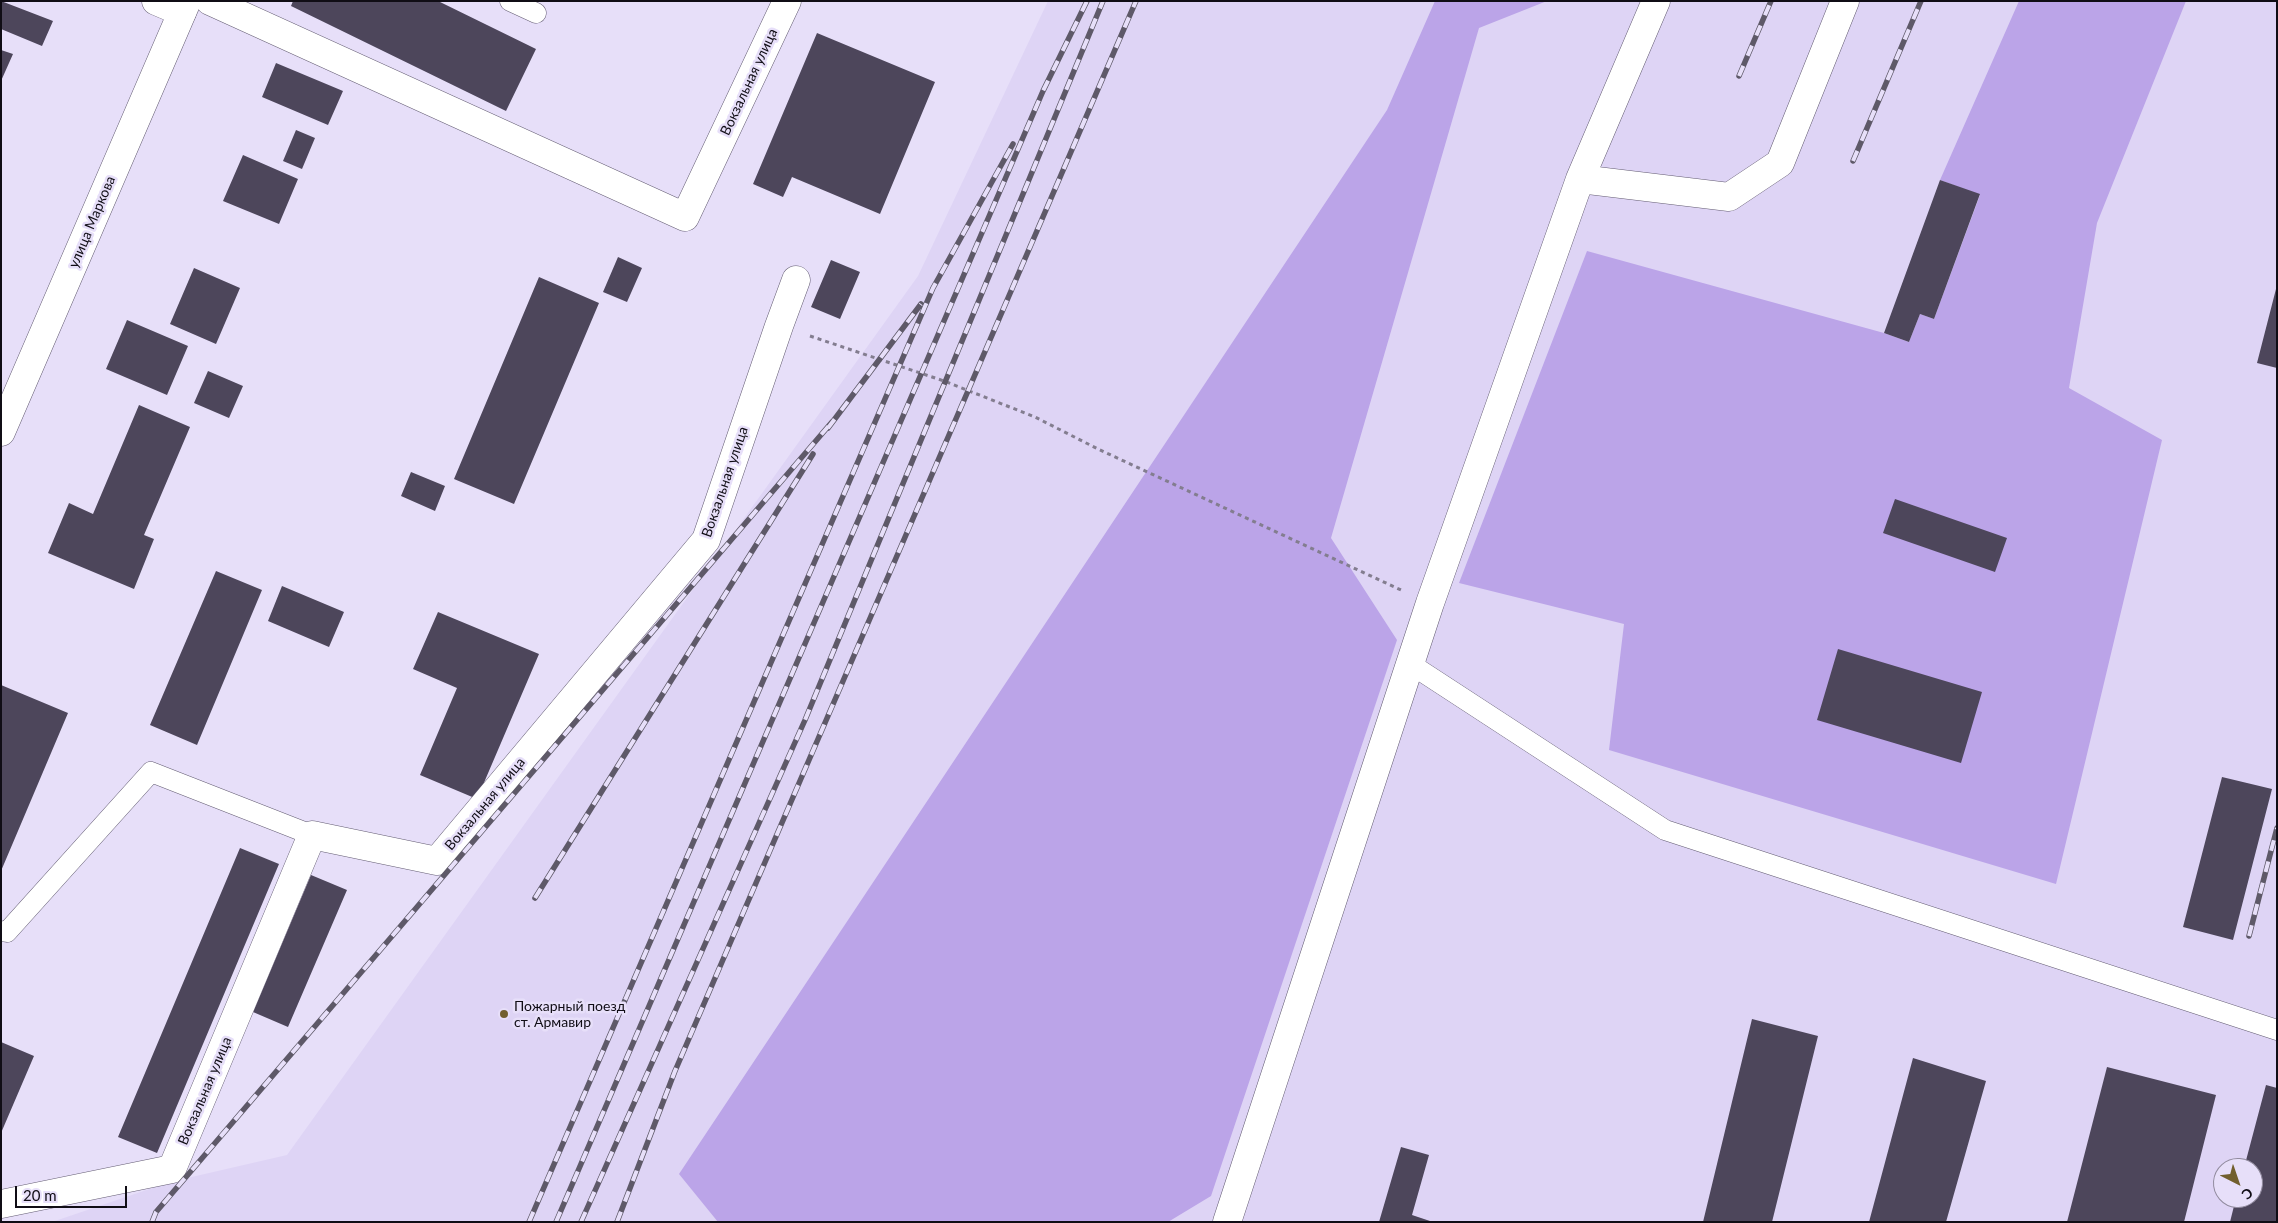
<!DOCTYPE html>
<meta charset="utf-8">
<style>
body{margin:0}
#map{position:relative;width:2278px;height:1223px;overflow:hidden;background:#e7dff9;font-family:Lato,sans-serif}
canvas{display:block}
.frame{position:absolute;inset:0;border:2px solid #100d15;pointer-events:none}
.north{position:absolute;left:2213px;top:1158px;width:50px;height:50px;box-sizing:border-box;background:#e7dff9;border:1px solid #918b9e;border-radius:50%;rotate:139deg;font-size:14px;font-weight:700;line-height:20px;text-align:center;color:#100d15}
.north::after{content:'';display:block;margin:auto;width:18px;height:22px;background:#725f2e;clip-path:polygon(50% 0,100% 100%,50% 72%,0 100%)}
.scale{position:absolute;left:15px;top:1186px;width:112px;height:22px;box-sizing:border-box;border:2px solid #100d15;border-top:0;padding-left:6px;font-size:15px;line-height:18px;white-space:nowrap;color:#100d15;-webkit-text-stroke:4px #e7dff9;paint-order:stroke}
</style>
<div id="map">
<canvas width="2278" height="1223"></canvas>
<div class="frame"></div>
<div class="north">С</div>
<div class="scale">20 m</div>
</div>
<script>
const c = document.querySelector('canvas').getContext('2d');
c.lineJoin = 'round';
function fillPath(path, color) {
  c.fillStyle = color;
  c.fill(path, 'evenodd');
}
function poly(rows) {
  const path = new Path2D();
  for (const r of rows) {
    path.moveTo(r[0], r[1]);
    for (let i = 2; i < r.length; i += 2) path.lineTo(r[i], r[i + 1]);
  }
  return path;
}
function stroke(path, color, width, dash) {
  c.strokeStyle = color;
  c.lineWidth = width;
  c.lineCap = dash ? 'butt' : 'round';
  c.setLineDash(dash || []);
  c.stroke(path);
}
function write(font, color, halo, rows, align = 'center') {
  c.font = font + ' Lato,sans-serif';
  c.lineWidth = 5;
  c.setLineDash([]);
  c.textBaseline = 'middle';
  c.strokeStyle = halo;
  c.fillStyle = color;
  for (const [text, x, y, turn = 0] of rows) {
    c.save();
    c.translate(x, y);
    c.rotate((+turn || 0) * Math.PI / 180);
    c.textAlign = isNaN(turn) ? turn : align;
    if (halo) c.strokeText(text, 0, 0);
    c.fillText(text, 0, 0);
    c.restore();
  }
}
fillPath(poly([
 [1048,1,2277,1,2277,1222,52,1222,170,1182,287,1155,918,276],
 [2223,1168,2253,1168,2253,1198,2223,1198]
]), '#ded4f5');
fillPath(poly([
 [1435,1,1547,1,1479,28,1331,538,1397,640,1211,1196,1168,1222,718,1222,679,1174,1387,110],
 [2019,1,2186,1,2097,223,2069,388,2162,440,2056,884,1609,750,1624,624,1459,583,1587,251,1884,333,1909,342,1920,314,1934,319,1980,195,1940,180]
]), '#bba4e8');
fillPath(poly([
 [1,1,53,21,42,46,1,29],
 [293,1,438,1,536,49,506,111,291,6],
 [817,33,935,82,880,214,792,177,783,197,753,184],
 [1,50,13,54,1,81],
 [276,63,343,91,328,125,262,97],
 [296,130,315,138,302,169,283,161],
 [243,155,298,179,279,224,223,201],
 [1940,180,1980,194,1934,319,1920,314,1909,342,1884,333],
 [618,257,642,268,627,302,603,292],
 [831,260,860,272,840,319,811,307],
 [194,268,240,288,216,344,170,324],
 [539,277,599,303,514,504,454,479],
 [2276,289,2277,289,2277,368,2257,363],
 [127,320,188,346,167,395,106,369],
 [208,371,243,386,229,418,194,403],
 [139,405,190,427,144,535,154,539,134,589,48,553,69,503,93,514],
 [411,472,445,486,435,511,401,496],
 [1895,499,2007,538,1995,572,1883,533],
 [216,571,262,590,197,745,150,725],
 [282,586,344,612,329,647,268,621],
 [438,612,539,654,477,799,420,775,457,688,413,669],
 [1838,649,1982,692,1961,763,1817,720],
 [1,685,68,713,1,871],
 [2222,777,2272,789,2233,940,2183,927],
 [240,848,279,864,157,1153,118,1137],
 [311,875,347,890,288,1027,253,1012],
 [1752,1019,1818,1036,1772,1222,1703,1222],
 [1,1042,34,1056,1,1133],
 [1913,1058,1986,1081,1946,1222,1869,1222],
 [2107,1067,2216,1095,2184,1222,2067,1222],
 [2266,1085,2277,1088,2277,1222,2230,1222,2236,1198,2253,1198,2253,1168,2244,1168],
 [1401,1147,1429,1155,1412,1215,1433,1222,1379,1222]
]), '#4d465b');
const service = poly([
 [510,1,536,13],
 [1412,665,1665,830,2277,1030],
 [1,931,7,932,151,772,312,835]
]);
const minor = poly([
 [156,1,182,12],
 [210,1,685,217,787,1],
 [1580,179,1729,197,1780,163,1845,1],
 [1,1204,172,1169,312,835,437,861,706,540,779,326,796,280],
 [1227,1222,1430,603,1580,179,1656,1]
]);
const secondary = poly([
 [1,432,187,1]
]);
stroke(service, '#645d73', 21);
stroke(minor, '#645d73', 29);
stroke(secondary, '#645d73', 29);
stroke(poly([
 [810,336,944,381,1035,417,1098,449,1401,590]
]), '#837d8f', 3, [4, 4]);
stroke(service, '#fff', 20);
stroke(minor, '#fff', 28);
stroke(secondary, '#fff', 28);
const rail = poly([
 [1739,76,1771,1],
 [1853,161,1921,1],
 [828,428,921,304],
 [535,898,813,454],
 [2249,936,2277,828],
 [152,1222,156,1212,832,422],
 [529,1222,933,288,1013,144],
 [556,1222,1043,91,1087,1],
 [581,1222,805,720,1103,1],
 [617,1222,675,1071,1136,1]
]);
stroke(rail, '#5e5968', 5.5);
stroke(rail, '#e7dff9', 4, [11]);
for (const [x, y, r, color] of [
 [504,1014,5,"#725f2e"]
]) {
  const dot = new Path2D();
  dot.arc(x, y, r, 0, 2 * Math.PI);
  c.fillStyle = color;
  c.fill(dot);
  stroke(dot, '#e7dff9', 2);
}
write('14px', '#100d15', '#e7dff9', [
 ["Вокзальная улица",749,82,-65],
 ["улица Маркова",92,222,-67],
 ["Вокзальная улица",725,482,-71],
 ["Вокзальная улица",485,804,-50],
 ["Вокзальная улица",205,1091,-67]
]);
write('14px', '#100d15', '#e7dff9', [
 ["Пожарный поезд",514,1006],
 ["ст. Армавир",514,1022]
], 'left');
</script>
